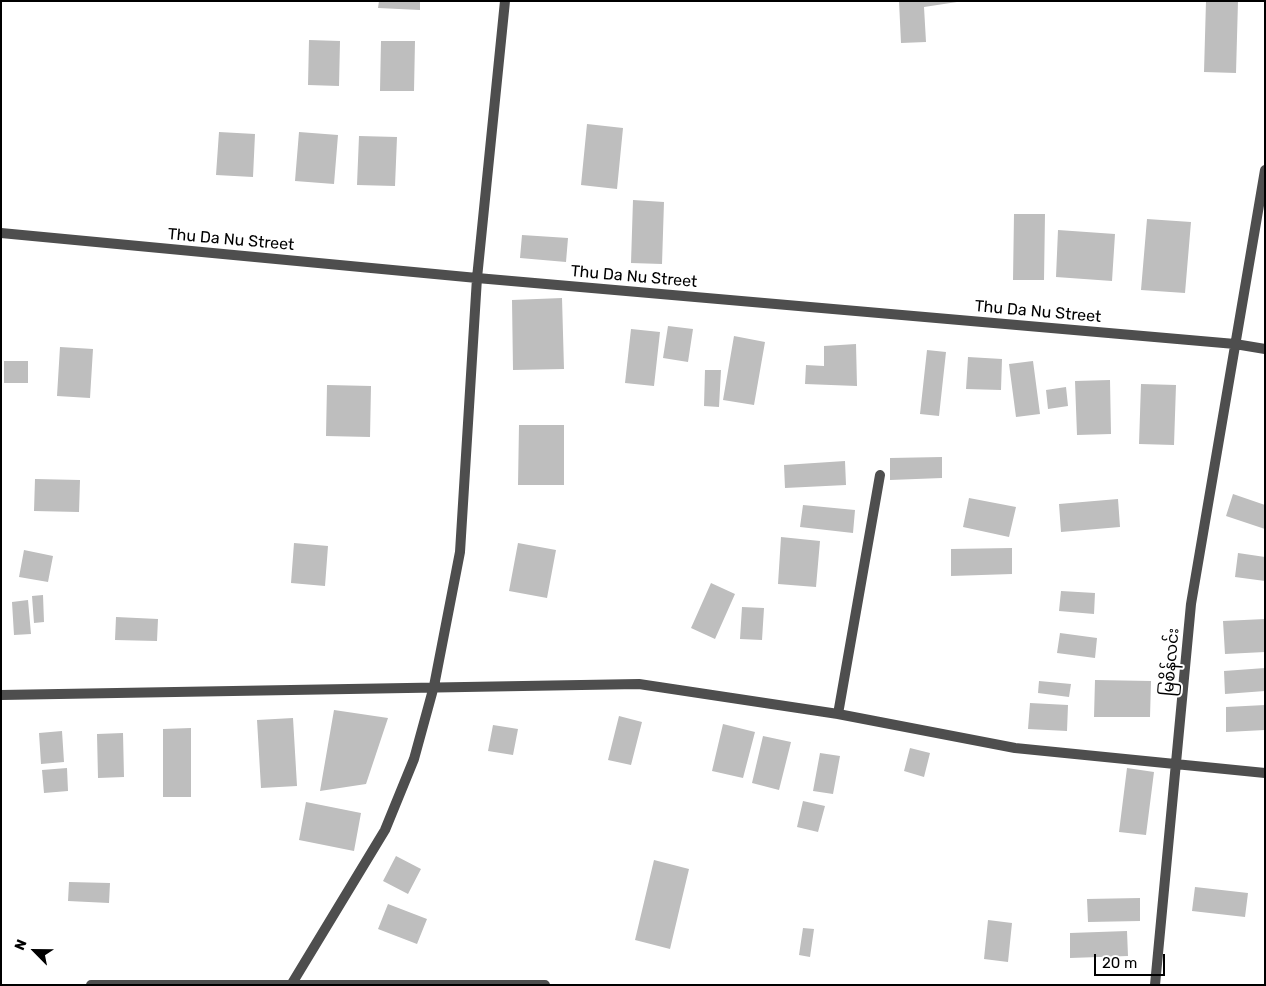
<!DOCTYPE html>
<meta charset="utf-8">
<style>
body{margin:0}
#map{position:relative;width:1266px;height:986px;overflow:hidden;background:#fff;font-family:Rubik,sans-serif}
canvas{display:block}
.frame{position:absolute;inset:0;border:2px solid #000;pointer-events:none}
.north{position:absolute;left:10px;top:926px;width:50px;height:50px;-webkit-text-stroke:4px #fff;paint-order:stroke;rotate:293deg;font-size:14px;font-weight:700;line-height:20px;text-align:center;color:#000}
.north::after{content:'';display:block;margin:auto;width:18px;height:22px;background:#000;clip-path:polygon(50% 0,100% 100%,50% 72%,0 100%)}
.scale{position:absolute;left:1094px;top:954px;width:71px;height:22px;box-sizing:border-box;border:2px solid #000;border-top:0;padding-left:6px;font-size:15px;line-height:18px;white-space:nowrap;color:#000;-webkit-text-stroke:4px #fff;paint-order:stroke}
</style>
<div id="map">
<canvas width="1266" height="986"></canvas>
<div class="frame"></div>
<div class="north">N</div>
<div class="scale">20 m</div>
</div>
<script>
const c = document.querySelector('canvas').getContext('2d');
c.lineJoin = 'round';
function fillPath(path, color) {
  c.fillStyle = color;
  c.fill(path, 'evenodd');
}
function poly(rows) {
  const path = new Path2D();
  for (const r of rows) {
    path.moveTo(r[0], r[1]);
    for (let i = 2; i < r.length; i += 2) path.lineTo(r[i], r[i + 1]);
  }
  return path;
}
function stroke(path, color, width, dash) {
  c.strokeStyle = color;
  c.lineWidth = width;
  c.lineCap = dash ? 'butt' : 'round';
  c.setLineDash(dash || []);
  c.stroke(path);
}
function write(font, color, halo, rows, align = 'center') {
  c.font = font + ' Rubik,"Noto Sans Myanmar",sans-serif';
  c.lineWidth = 4;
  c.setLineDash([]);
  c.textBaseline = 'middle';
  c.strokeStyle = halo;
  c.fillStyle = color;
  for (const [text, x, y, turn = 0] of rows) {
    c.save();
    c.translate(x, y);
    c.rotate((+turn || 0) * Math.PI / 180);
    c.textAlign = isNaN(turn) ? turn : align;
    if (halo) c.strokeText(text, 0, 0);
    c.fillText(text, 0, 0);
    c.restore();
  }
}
fillPath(poly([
 [379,1,420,1,420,10,378,8],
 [899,1,957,1,957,2,924,7,926,42,901,43],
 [1206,1,1238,1,1236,73,1204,72],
 [309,40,340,41,339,86,308,85],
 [381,41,415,41,414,91,380,91],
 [587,124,623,128,617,189,581,185],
 [219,132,255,134,253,177,216,175],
 [299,132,338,135,334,184,295,181],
 [359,136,397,137,395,186,357,185],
 [633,200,664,202,662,264,631,263],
 [1014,214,1045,214,1044,280,1013,280],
 [1147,219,1191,222,1185,293,1141,290],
 [1058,230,1115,234,1112,281,1056,277],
 [522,235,568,238,566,262,520,258],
 [562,298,564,369,513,370,512,300],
 [668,326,693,329,688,362,663,358],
 [631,329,660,332,654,386,625,383],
 [734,336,765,342,754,405,723,400],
 [856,344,857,386,805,384,806,365,824,366,824,346],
 [60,347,93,349,90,398,57,396],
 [927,350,946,352,939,416,920,414],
 [968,357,1002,359,1001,390,966,389],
 [4,361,28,361,28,383,4,383],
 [1033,361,1040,414,1016,417,1009,364],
 [705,370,721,370,719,407,704,406],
 [1110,380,1111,434,1077,435,1075,381],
 [1141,384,1176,385,1174,445,1139,444],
 [327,385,371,386,370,437,326,436],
 [1066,387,1068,406,1048,409,1046,390],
 [519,425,564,425,564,485,518,485],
 [942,457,942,478,890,480,890,458],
 [845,461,846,485,785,488,784,465],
 [35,479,80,480,79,512,34,511],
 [1233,494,1265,505,1265,529,1226,516],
 [969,498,1016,507,1009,537,963,527],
 [1118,499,1120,527,1061,532,1059,504],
 [803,505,855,510,853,533,800,527],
 [781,537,820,541,816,587,778,584],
 [294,543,328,546,325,586,291,583],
 [518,543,556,550,547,598,509,591],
 [1012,548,1012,574,951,576,951,549],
 [24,550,53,556,48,582,19,577],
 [1238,553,1265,557,1265,581,1235,577],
 [711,583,735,594,715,639,691,628],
 [1061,591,1095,593,1094,614,1059,611],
 [43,595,44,622,34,623,32,596],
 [28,600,31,634,14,635,12,602],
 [742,607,764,608,762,640,740,639],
 [116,617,158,619,157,641,115,640],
 [1265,619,1265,652,1225,654,1223,621],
 [1060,633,1097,638,1095,658,1057,653],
 [1265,668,1265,691,1225,694,1224,671],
 [1095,680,1151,681,1150,717,1094,717],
 [1039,681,1071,684,1069,697,1038,693],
 [1030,703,1068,705,1067,731,1028,729],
 [1265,705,1265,730,1226,732,1226,707],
 [334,710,388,718,366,784,320,791],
 [619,716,642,722,631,765,608,760],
 [293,718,297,786,261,788,257,720],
 [723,724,755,732,743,778,712,771],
 [493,725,518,729,513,755,488,751],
 [191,728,191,797,163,797,163,729],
 [62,731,64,762,41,764,39,733],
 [123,733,124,777,98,778,97,734],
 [763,736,791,742,779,790,752,783],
 [910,748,930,753,924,777,904,771],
 [820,753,840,756,833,794,813,791],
 [67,768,68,791,44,793,42,770],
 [1127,768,1154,772,1146,835,1119,832],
 [803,801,825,806,818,832,797,827],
 [306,802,361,813,354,851,299,840],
 [396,856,421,869,408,894,383,881],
 [654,860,689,869,670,949,635,940],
 [69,882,110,883,109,903,68,901],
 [1195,887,1248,893,1245,917,1192,911],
 [1140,898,1140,921,1088,922,1087,899],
 [388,904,427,919,417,944,378,929],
 [988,920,1012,923,1008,962,984,959],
 [803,928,814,929,810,957,799,955],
 [1127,931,1128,956,1070,958,1070,933]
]), '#bebebe');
stroke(poly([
 [1,233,477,278,1235,344,1265,349],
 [1,695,639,684,838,714,1015,748,1265,773],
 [838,714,880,475],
 [91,985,545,985],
 [291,985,385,830,414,759,434,686,460,552,477,278,505,1],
 [1155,985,1191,604,1265,170]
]), '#4e4e4e', 10);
write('16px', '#000', '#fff', [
 ["Thu Da Nu Street",231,240,5],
 ["Thu Da Nu Street",634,277,5],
 ["Thu Da Nu Street",1038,312,5],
 ["မြစိန်လင်း",1171,662,-85]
]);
</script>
